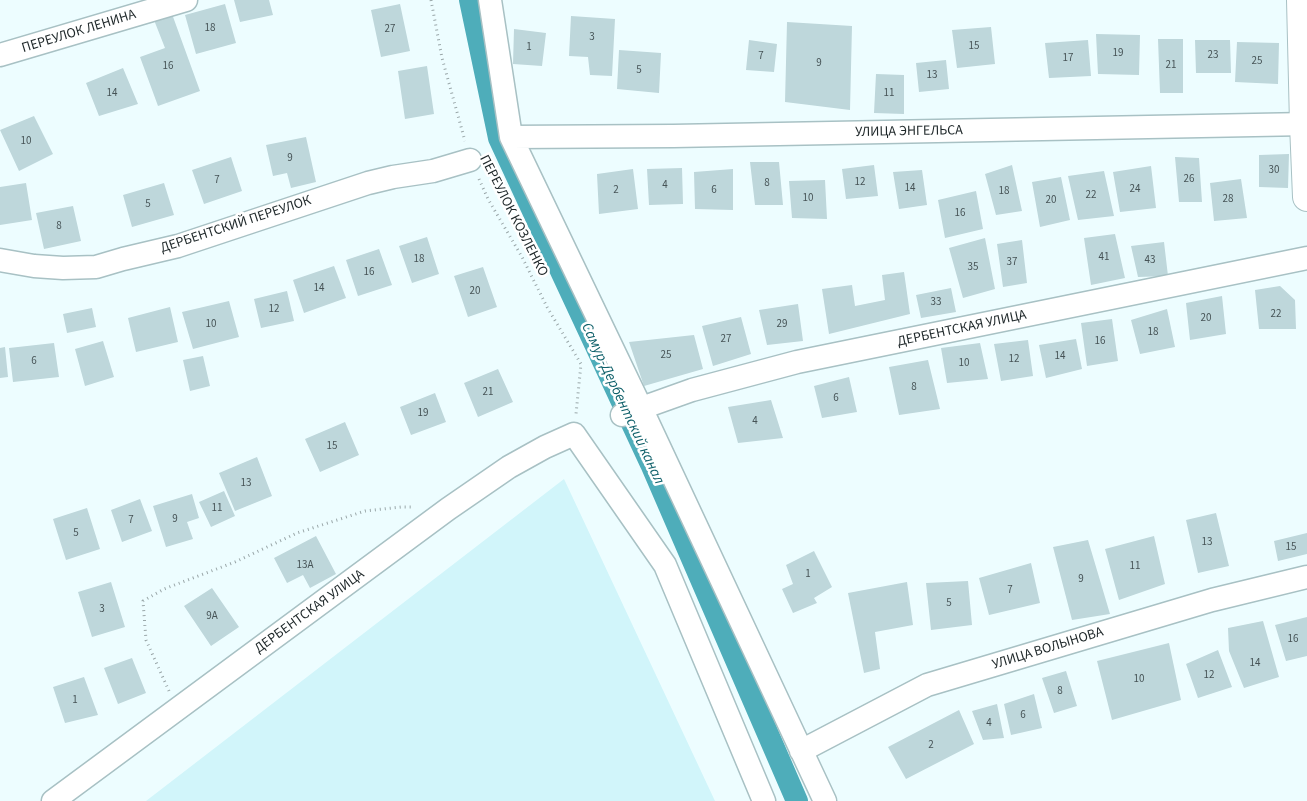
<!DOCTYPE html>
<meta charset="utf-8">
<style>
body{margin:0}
canvas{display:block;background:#edfdff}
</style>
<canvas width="1307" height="801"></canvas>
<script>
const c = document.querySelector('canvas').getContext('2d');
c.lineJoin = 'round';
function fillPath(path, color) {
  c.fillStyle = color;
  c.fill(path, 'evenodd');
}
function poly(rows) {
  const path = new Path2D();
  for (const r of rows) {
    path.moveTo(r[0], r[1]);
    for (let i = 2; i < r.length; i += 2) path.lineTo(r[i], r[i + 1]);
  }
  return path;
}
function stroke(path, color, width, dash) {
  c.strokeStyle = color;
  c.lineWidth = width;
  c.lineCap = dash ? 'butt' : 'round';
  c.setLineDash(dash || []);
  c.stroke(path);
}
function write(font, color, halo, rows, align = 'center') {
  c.font = font + ' "Source Sans 3",sans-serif';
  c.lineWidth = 5;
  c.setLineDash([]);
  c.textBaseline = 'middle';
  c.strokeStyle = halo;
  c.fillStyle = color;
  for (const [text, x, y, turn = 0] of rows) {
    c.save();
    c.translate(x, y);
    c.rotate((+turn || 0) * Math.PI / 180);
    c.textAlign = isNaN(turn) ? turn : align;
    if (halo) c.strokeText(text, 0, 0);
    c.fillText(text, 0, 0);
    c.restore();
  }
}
fillPath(poly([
 [564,479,715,801,146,801]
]), '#d1f5fa');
stroke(poly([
 [470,0,499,138,651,464,797,801]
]), '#4eadba', 22);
fillPath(poly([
 [234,0,269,0,273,15,240,22],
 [225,4,236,43,196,54,185,15],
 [400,4,410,51,381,57,371,10],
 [172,14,200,91,158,106,140,57,165,48,154,20],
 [571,16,615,19,612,76,590,75,588,57,569,56],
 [787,22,852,26,850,110,785,102],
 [991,27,995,64,957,68,952,30],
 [514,29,546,33,542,66,513,64],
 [1096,34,1140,35,1139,75,1098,74],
 [1158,39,1183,39,1183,93,1160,93],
 [749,40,777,44,774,72,746,70],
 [1088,40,1091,76,1049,78,1045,43],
 [1195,40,1230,40,1231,73,1196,73],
 [1237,42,1279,43,1278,84,1235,82],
 [619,50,661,53,659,93,617,89],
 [946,60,949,89,919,92,916,63],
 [427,66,434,114,405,119,398,71],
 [123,68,138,104,99,116,86,83],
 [876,74,904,75,904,114,874,113],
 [34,116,53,154,19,171,0,130],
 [306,137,316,182,291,188,287,173,273,176,266,145],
 [1289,154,1288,188,1259,187,1259,155],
 [231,157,242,191,204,204,192,170],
 [1175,157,1199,158,1202,202,1179,202],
 [750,162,779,162,783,205,755,205],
 [874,165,878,196,846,199,842,169],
 [1012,165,1022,211,996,215,985,174],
 [1151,166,1156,208,1120,212,1113,172],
 [682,168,683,204,649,205,647,169],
 [633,169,638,209,599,214,597,174],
 [733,169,733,210,695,209,694,172],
 [922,170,927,205,899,209,893,172],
 [1104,171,1114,216,1078,220,1068,176],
 [1061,177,1070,220,1040,227,1032,182],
 [1241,179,1247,218,1214,221,1210,183],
 [825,180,827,219,792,218,789,181],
 [26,183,32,220,0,225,0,187],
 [164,183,174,215,132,227,123,195],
 [976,191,983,229,945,238,938,200],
 [73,206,81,241,44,249,36,213],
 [1115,234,1125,278,1091,285,1084,238],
 [427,237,439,274,412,283,399,246],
 [985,238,995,289,963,298,949,248],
 [1022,240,1027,283,1003,287,997,244],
 [1164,242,1168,276,1138,277,1131,246],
 [379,249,392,285,358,296,346,260],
 [334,266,346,298,304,313,293,280],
 [483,267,497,307,468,317,454,276],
 [904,272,910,314,829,334,822,289,852,285,855,306,885,300,882,275],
 [1280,286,1295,300,1296,329,1259,329,1255,290],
 [951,288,956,312,921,318,916,295],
 [287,291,294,321,261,328,254,299],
 [1222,296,1226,334,1190,340,1186,303],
 [229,301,239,337,193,349,182,312],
 [798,304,803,341,767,345,759,310],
 [170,307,178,342,136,352,128,318],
 [92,308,96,327,67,333,63,314],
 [1167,309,1175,347,1140,354,1131,320],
 [741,317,751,354,713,366,702,326],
 [1112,319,1118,361,1087,366,1081,323],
 [694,335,703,369,644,386,629,342],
 [1076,339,1082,369,1046,378,1039,345],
 [1028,340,1033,376,1001,381,994,344],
 [103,341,114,377,85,386,75,349],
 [54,343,59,377,13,382,9,348],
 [980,343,988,379,947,383,941,348],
 [5,347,8,377,0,378,0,348],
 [203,356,210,386,190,391,183,360],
 [928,360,940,409,899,415,889,367],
 [498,369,513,402,478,417,464,383],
 [849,377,857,412,822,418,814,386],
 [435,393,446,422,411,435,400,407],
 [771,400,783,438,738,443,728,407],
 [345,422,359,455,320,472,305,439],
 [257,457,272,496,235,511,219,473],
 [224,491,235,516,211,527,199,502],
 [192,494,199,518,187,522,193,539,166,547,153,506],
 [140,499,152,531,122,542,111,510],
 [87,508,100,549,66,560,53,519],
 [1216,513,1229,566,1198,573,1186,520],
 [1307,533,1307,554,1278,561,1274,541],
 [316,536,336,574,310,588,303,575,287,583,274,558],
 [1154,536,1165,584,1119,600,1105,549],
 [1088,540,1110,614,1072,620,1053,547],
 [814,551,832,587,814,598,817,603,793,613,782,589,793,584,786,565],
 [1031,563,1040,603,989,615,979,578],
 [968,581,972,625,931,630,926,583],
 [111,582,125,627,92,637,78,592],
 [907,582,913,625,875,632,880,669,864,673,848,593],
 [212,588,239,627,211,646,184,606],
 [1307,617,1307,656,1286,661,1275,625],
 [1263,621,1279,677,1244,688,1229,651,1228,628],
 [1169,643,1181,700,1112,720,1097,661],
 [1218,650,1232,687,1198,698,1186,664],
 [132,658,146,693,118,704,104,668],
 [1066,671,1077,706,1054,713,1042,678],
 [84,677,98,715,65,723,53,687],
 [1034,694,1042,728,1011,735,1004,704],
 [997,704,1004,738,983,740,972,711],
 [959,710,974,744,906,779,888,747]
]), '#bed7db');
const minor = poly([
 [490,0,511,137,641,408,825,801],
 [0,55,186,0],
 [511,137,673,136,1307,124],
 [0,260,34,266,63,268,96,267,123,259,178,246,368,183,393,177,433,171,470,160],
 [622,415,692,390,797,362,1307,258],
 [801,751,927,685,1212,600,1307,577],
 [53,801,448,509,509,467,545,447,574,434,665,565,764,801]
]);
const tertiary = poly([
 [1301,0,1304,124,1307,197]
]);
stroke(minor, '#a8c1c4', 25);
stroke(tertiary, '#a8c1c4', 30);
stroke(poly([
 [431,0,442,58,465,141],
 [479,179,488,199,522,257,547,307,581,364,576,414],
 [169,691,146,640,143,601,164,589,235,562,297,533,365,511,401,507,413,507]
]), '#9aa7a9', 3, [1, 4]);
stroke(minor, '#fff', 22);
stroke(tertiary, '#fff', 28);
write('11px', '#465356', null, [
 ["18",210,29],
 ["27",390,30],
 ["3",592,38],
 ["15",974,47],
 ["1",529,48],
 ["19",1118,54],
 ["23",1213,56],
 ["7",761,57],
 ["17",1068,59],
 ["25",1257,62],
 ["9",819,64],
 ["21",1171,66],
 ["16",168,67],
 ["5",639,71],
 ["13",932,76],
 ["14",112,94],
 ["11",889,94],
 ["10",26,142],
 ["9",290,159],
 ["30",1274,171],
 ["26",1189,180],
 ["7",217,181],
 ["12",860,183],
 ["8",767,184],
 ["4",665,186],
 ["14",910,189],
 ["24",1135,190],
 ["2",616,191],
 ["6",714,191],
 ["18",1004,192],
 ["22",1091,196],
 ["10",808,199],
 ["28",1228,200],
 ["20",1051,201],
 ["5",148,205],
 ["16",960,214],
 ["8",59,227],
 ["41",1104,258],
 ["18",419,260],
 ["43",1150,261],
 ["37",1012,263],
 ["35",973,268],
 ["16",369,273],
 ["14",319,289],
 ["20",475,292],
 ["33",936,303],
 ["12",274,310],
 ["22",1276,315],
 ["20",1206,319],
 ["10",211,325],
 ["29",782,325],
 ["18",1153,333],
 ["27",726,340],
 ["16",1100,342],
 ["25",666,356],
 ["14",1060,357],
 ["12",1014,360],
 ["6",34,362],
 ["10",964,364],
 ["8",914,388],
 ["21",488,393],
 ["6",836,399],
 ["19",423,414],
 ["4",755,422],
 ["15",332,447],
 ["13",246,484],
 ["11",217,509],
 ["9",175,520],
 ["7",131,521],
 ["5",76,534],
 ["13",1207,543],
 ["15",1291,548],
 ["13А",305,566],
 ["11",1135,567],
 ["1",808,575],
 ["9",1081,580],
 ["7",1010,591],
 ["5",949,604],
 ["3",102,610],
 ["9А",212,617],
 ["16",1293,640],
 ["14",1255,664],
 ["12",1209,676],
 ["10",1139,680],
 ["8",1060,692],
 ["1",75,701],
 ["6",1023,716],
 ["4",989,724],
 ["2",931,746]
]);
write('14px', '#1e2729', '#fff', [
 ["ПЕРЕУЛОК ЛЕНИНА",79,32,-17],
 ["УЛИЦА ЭНГЕЛЬСА",909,132,-1],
 ["ПЕРЕУЛОК КОЗЛЕНКО",513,216,63],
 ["ДЕРБЕНТСКИЙ ПЕРЕУЛОК",236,225,-18],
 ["ДЕРБЕНТСКАЯ УЛИЦА",962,329,-12],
 ["ДЕРБЕНТСКАЯ УЛИЦА",310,612,-36],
 ["УЛИЦА ВОЛЫНОВА",1048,649,-17]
]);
write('italic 15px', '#0f606a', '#fff', [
 ["Самур-Дербентский канал",622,404,65]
]);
</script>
